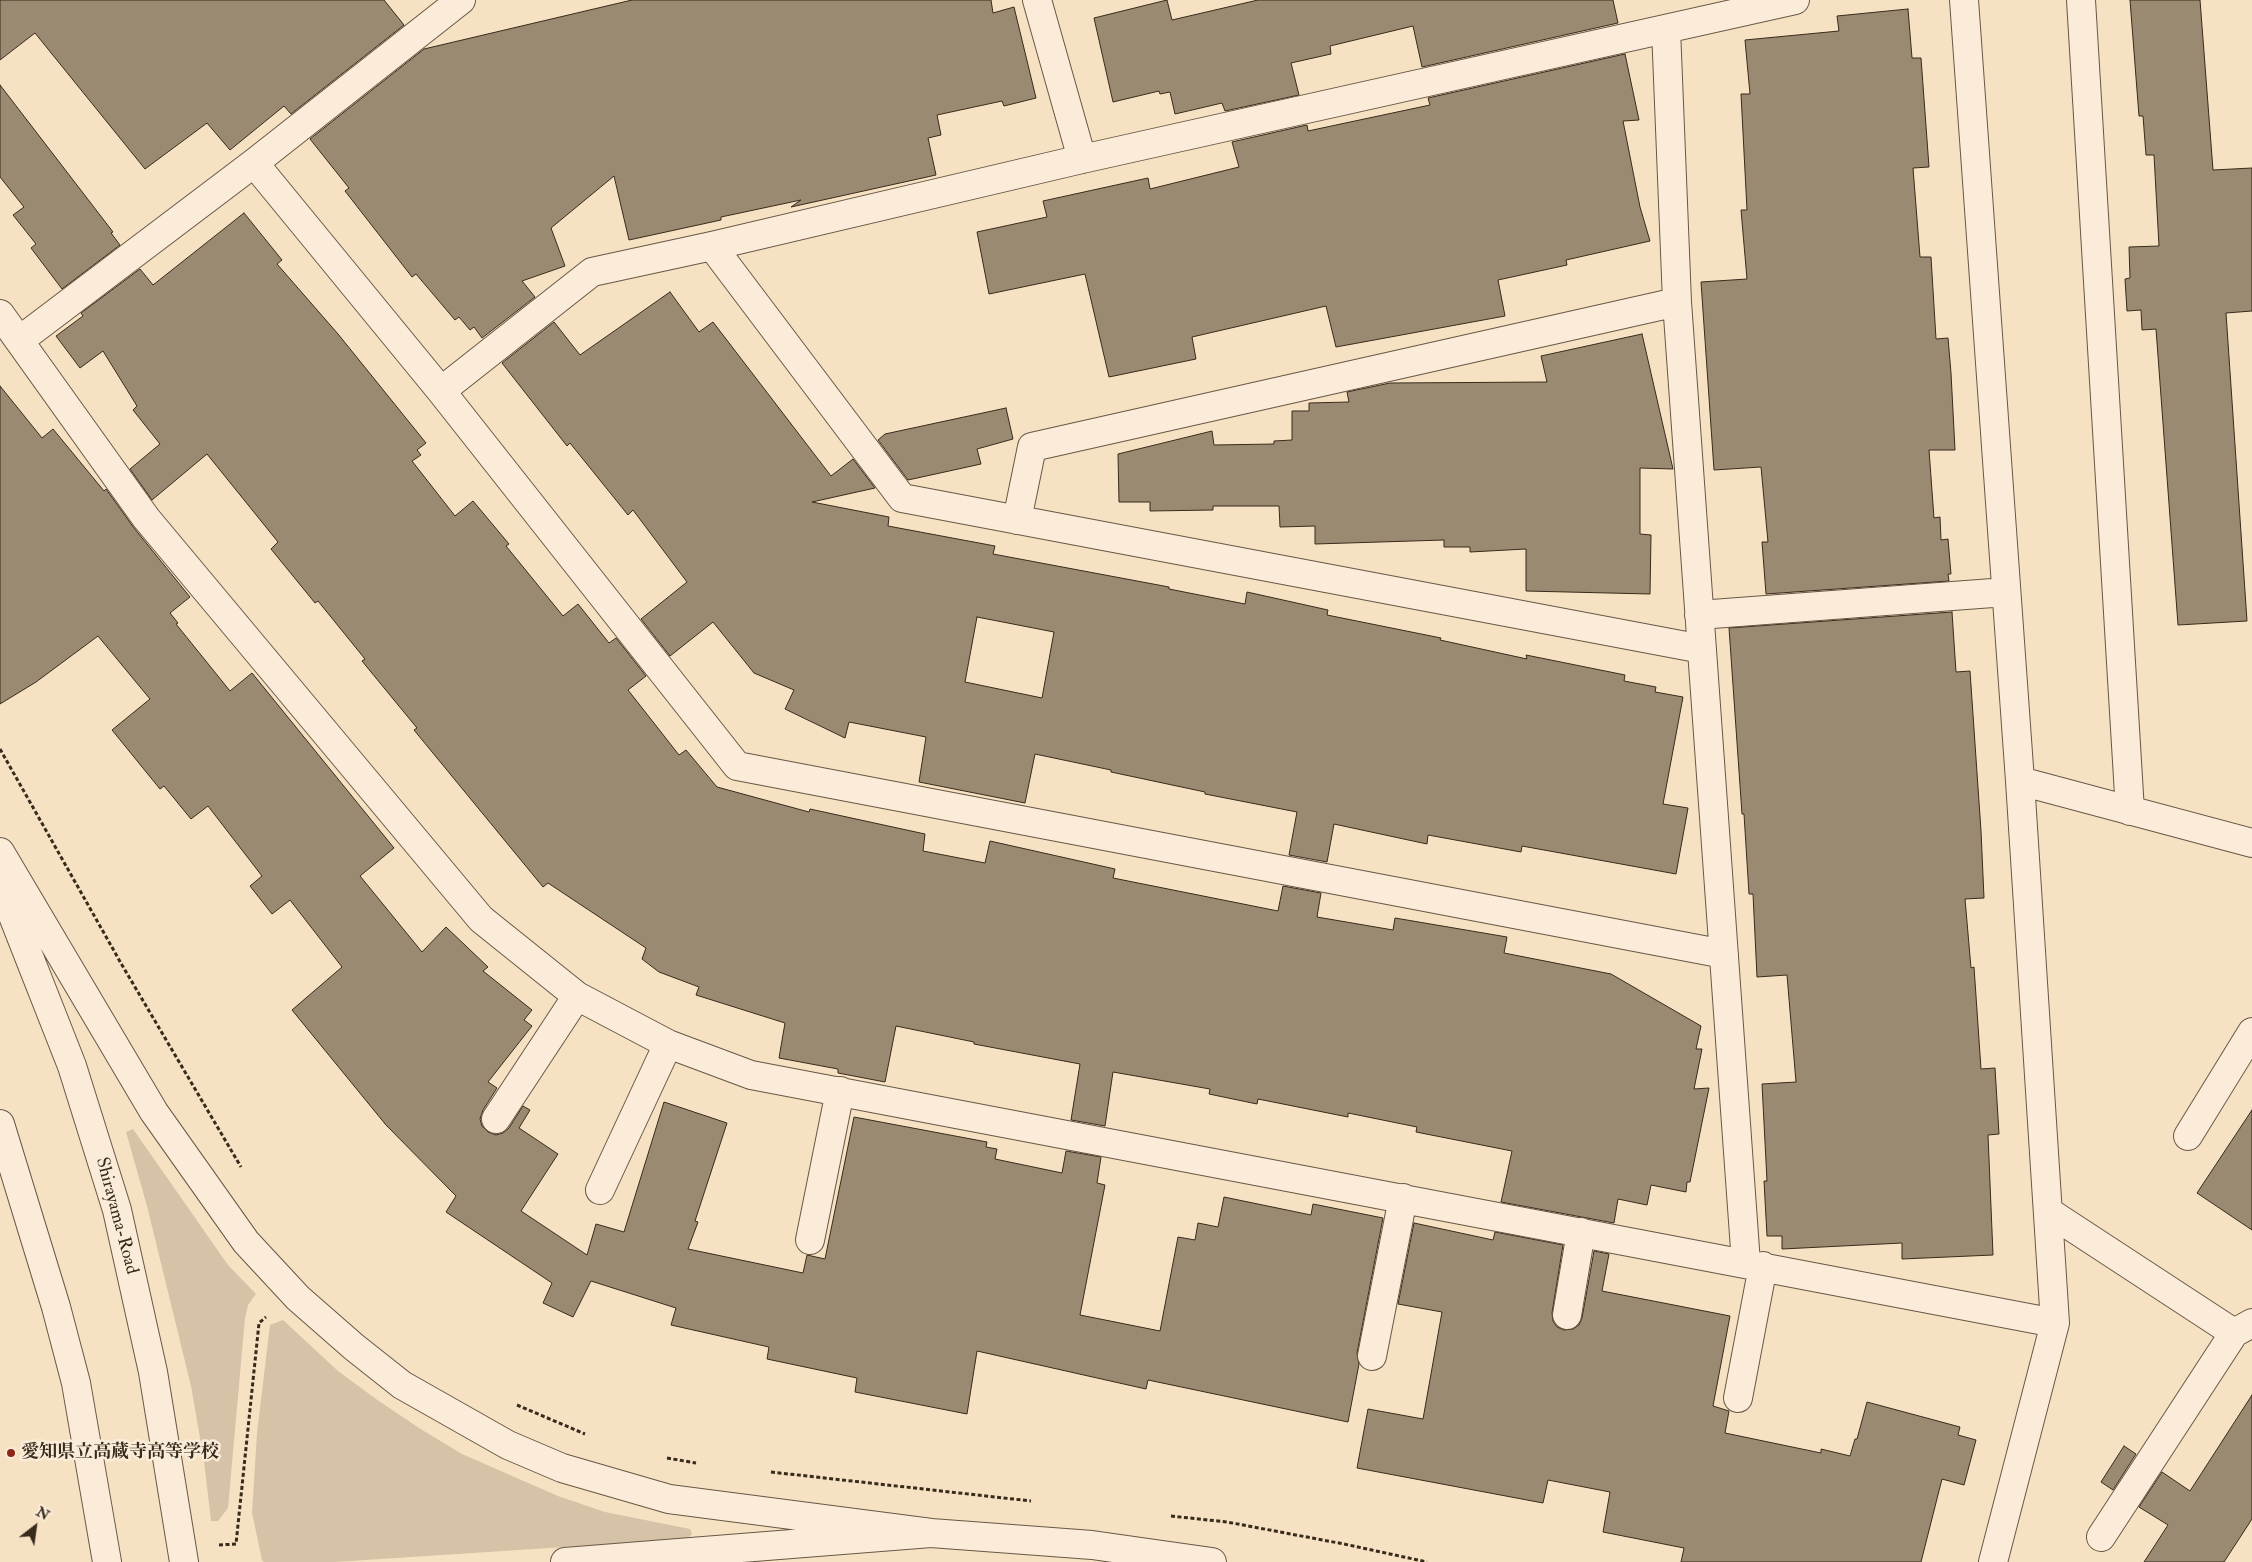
<!DOCTYPE html>
<meta charset="utf-8">
<style>
body{margin:0}
#map{position:relative;width:2252px;height:1562px;overflow:hidden;background:#f7e1c3;font-family:"IM FELL Double Pica",serif}
canvas{display:block}
.north{position:absolute;left:10px;top:1502px;width:50px;height:50px;-webkit-text-stroke:4px #faecd8;paint-order:stroke;rotate:30deg;font-size:14px;font-weight:700;line-height:20px;text-align:center;color:#372b1b}
.north::after{content:'';display:block;margin:auto;width:18px;height:22px;background:#372b1b;clip-path:polygon(50% 0,100% 100%,50% 72%,0 100%)}
</style>
<div id="map">
<canvas width="2252" height="1562"></canvas>
<div class="north">N</div>
</div>
<script>
const c = document.querySelector('canvas').getContext('2d');
c.lineJoin = 'round';
function fillPath(path, color) {
  c.fillStyle = color;
  c.fill(path, 'evenodd');
}
function poly(rows) {
  const path = new Path2D();
  for (const r of rows) {
    path.moveTo(r[0], r[1]);
    for (let i = 2; i < r.length; i += 2) path.lineTo(r[i], r[i + 1]);
  }
  return path;
}
function stroke(path, color, width, dash) {
  c.strokeStyle = color;
  c.lineWidth = width;
  c.lineCap = dash ? 'butt' : 'round';
  c.setLineDash(dash || []);
  c.stroke(path);
}
function write(font, color, halo, rows, align = 'center') {
  c.font = font + ' "IM FELL Double Pica","Noto Serif JP",serif';
  c.lineWidth = 5;
  c.setLineDash([]);
  c.textBaseline = 'middle';
  c.strokeStyle = halo;
  c.fillStyle = color;
  for (const [text, x, y, turn = 0] of rows) {
    c.save();
    c.translate(x, y);
    c.rotate((+turn || 0) * Math.PI / 180);
    c.textAlign = isNaN(turn) ? turn : align;
    if (halo) c.strokeText(text, 0, 0);
    c.fillText(text, 0, 0);
    c.restore();
  }
}
fillPath(poly([
 [133,1129,228,1265,256,1294,248,1305,245,1318,228,1508,218,1521,211,1521,204,1461,191,1386,147,1206,126,1132],
 [283,1320,338,1371,376,1399,419,1428,462,1454,558,1496,605,1512,690,1529,692,1534,687,1539,335,1562,264,1562,262,1560,252,1513,257,1433,270,1325]
]), '#d6c2a6');
const building = poly([
 [0,0,384,0,404,25,291,114,284,106,230,150,207,123,145,169,35,33,0,60,0,0],
 [632,0,991,0,993,13,1014,7,1036,98,1004,106,1002,101,937,115,941,135,928,138,936,175,791,207,801,200,721,217,721,220,629,240,614,176,551,228,565,266,522,281,535,297,482,338,474,327,470,330,459,317,455,320,416,274,412,277,345,191,349,188,310,139,424,49,632,0],
 [1167,0,1172,20,1258,0,1613,0,1618,23,1422,67,1413,26,1330,46,1331,54,1291,63,1299,95,1225,111,1222,103,1175,114,1170,92,1160,94,1159,91,1113,102,1094,18,1167,0],
 [2130,0,2200,0,2213,170,2252,168,2252,311,2226,313,2247,621,2178,625,2156,329,2142,330,2141,310,2127,311,2125,279,2130,278,2129,247,2159,246,2154,155,2146,155,2143,116,2139,116,2130,0],
 [1908,9,1912,58,1921,58,1929,167,1913,168,1920,257,1931,257,1936,339,1948,338,1951,373,1955,450,1929,450,1934,518,1940,517,1941,540,1948,539,1951,574,1948,574,1949,581,1766,594,1762,542,1768,542,1761,467,1714,470,1701,282,1747,279,1741,210,1747,210,1741,94,1750,94,1745,40,1839,31,1837,16,1908,9],
 [1625,54,1639,120,1623,121,1640,207,1650,241,1566,260,1567,265,1498,280,1505,316,1336,347,1326,306,1192,337,1196,359,1109,377,1085,274,989,294,977,232,1047,217,1043,201,1148,178,1150,189,1239,167,1232,142,1307,125,1308,131,1430,105,1428,98,1625,54],
 [0,85,113,232,111,233,120,245,62,289,31,248,36,244,13,215,24,207,0,177,0,85],
 [244,213,282,260,277,264,338,334,426,443,417,450,421,455,412,461,455,516,473,501,509,544,506,546,563,616,578,604,609,643,616,638,646,676,628,690,679,755,686,750,717,787,809,812,810,809,925,834,923,851,985,863,990,841,1115,869,1113,878,1278,911,1283,886,1321,893,1317,917,1393,930,1395,918,1507,937,1504,953,1611,974,1701,1026,1696,1049,1702,1049,1694,1089,1709,1088,1690,1182,1687,1182,1686,1192,1651,1185,1647,1205,1618,1199,1614,1223,1501,1202,1512,1151,1416,1132,1417,1127,1348,1113,1348,1117,1258,1099,1257,1104,1209,1094,1210,1089,1113,1072,1105,1126,1071,1120,1080,1064,974,1044,974,1042,896,1026,885,1082,838,1073,838,1069,779,1058,785,1023,696,995,699,987,659,972,642,959,646,948,548,883,543,887,414,730,417,728,362,661,365,659,318,601,315,603,271,549,278,542,207,454,152,500,130,469,160,444,133,410,137,406,103,351,80,368,56,336,83,316,81,313,140,269,153,285,244,213],
 [670,292,699,332,713,322,831,476,853,459,875,488,812,502,889,517,888,526,995,546,993,554,1169,587,1169,589,1245,604,1247,592,1328,610,1327,615,1441,638,1440,640,1527,659,1526,655,1625,675,1624,681,1656,687,1655,692,1683,697,1663,804,1688,808,1676,874,1522,846,1521,852,1428,835,1427,844,1334,824,1327,862,1289,855,1297,812,1205,794,1205,792,1111,772,1111,770,1035,754,1025,803,919,782,926,737,849,722,845,738,785,709,794,690,754,673,713,622,670,656,641,619,687,582,633,510,628,515,570,443,567,446,502,363,554,322,580,355,670,292],
 [977,617,1054,632,1042,698,965,682,977,617],
 [1642,334,1673,469,1640,468,1640,534,1651,535,1650,594,1526,591,1526,549,1470,552,1470,547,1444,547,1444,540,1315,544,1315,526,1280,527,1279,506,1213,506,1213,510,1150,511,1150,502,1119,502,1118,454,1212,431,1214,445,1274,444,1274,441,1292,440,1292,411,1309,411,1309,403,1349,402,1347,392,1390,383,1547,382,1541,356,1642,334],
 [0,386,42,438,53,429,104,491,106,489,134,528,190,597,170,613,178,623,176,624,230,691,252,673,394,848,360,876,422,952,446,927,488,967,483,971,532,1010,524,1020,532,1026,488,1082,497,1088,483,1110,480,1119,482,1126,488,1132,496,1135,503,1133,509,1128,523,1106,530,1110,519,1128,558,1154,521,1211,587,1255,596,1224,624,1232,664,1102,727,1123,695,1221,698,1222,688,1249,803,1273,807,1255,825,1259,854,1117,987,1142,986,1147,997,1149,995,1159,1062,1173,1066,1151,1101,1157,1097,1183,1105,1185,1080,1315,1160,1331,1178,1237,1195,1240,1198,1223,1218,1227,1224,1197,1311,1215,1313,1204,1383,1218,1357,1353,1359,1364,1348,1422,1148,1380,1146,1389,977,1351,967,1414,855,1392,857,1378,767,1359,769,1347,671,1325,676,1308,591,1281,573,1317,543,1303,552,1283,446,1212,456,1196,386,1125,292,1010,342,967,290,900,272,914,250,886,262,876,208,806,191,819,164,786,160,789,112,730,150,699,98,636,36,682,0,704,0,386],
 [1006,408,1013,439,977,449,981,464,908,480,878,440,885,434,1006,408],
 [1952,612,1956,672,1970,671,1981,831,1984,898,1965,899,1971,968,1974,967,1981,1069,1995,1068,1999,1134,1988,1135,1993,1255,1902,1259,1902,1243,1782,1249,1782,1236,1767,1236,1764,1181,1767,1181,1762,1084,1796,1082,1787,975,1757,977,1753,894,1749,894,1744,814,1742,814,1729,628,1952,612],
 [2252,1110,2252,1230,2197,1193,2252,1110],
 [1414,1223,1493,1240,1495,1232,1563,1245,1552,1313,1553,1321,1557,1327,1564,1330,1573,1329,1579,1325,1582,1318,1594,1251,1609,1254,1602,1291,1730,1316,1713,1406,1729,1411,1725,1433,1821,1453,1821,1449,1850,1456,1855,1439,1857,1439,1867,1402,1960,1427,1958,1435,1976,1440,1964,1485,1942,1479,1921,1562,1681,1562,1684,1548,1603,1532,1610,1492,1548,1480,1543,1503,1357,1468,1368,1409,1423,1419,1442,1312,1398,1304,1414,1223],
 [2252,1395,2252,1519,2224,1562,2144,1562,2168,1525,2139,1507,2162,1472,2190,1491,2252,1395],
 [2124,1446,2136,1454,2113,1490,2101,1482,2124,1446]
]);
fillPath(building, '#9b8a72');
stroke(building, '#372b1b', 1);
const minor = poly([
 [1037,0,1082,159],
 [1964,0,2020,781,2055,1323,1993,1562],
 [2081,0,2130,811],
 [1666,29,1677,302,1746,1263],
 [254,163,441,391,737,766,1724,954],
 [712,246,902,498,1702,649],
 [0,314,146,518,481,919,577,996,668,1044,751,1075,2055,1323],
 [20,340,254,163,461,0],
 [441,391,592,272,712,246,1082,159,1795,0],
 [1017,520,1032,447,1677,302],
 [1699,615,2006,592],
 [2020,781,2252,843],
 [0,852,154,1112,246,1242,298,1298,354,1347,402,1385,508,1445,562,1468,669,1499,931,1533],
 [0,883,72,1066,117,1210,153,1372,184,1562],
 [496,1119,577,996],
 [0,1124,56,1307,76,1383,107,1562],
 [2188,1136,2252,1032],
 [600,1190,668,1044],
 [2049,1212,2234,1333],
 [810,1240,840,1091],
 [1567,1315,1581,1232],
 [1372,1356,1403,1198],
 [1738,1398,1763,1266],
 [2101,1537,2234,1333,2252,1323],
 [565,1562,931,1533,1092,1545,1212,1562]
]);
stroke(minor, '#675845', 30);
stroke(poly([
 [0,749,122,965,241,1167],
 [517,1405,585,1434],
 [667,1458,696,1463],
 [771,1472,1031,1501],
 [1171,1516,1227,1522,1344,1544,1427,1562],
 [219,1545,236,1544,259,1323,266,1317]
]), '#372b1b', 3, [4, 2.5]);
stroke(minor, '#faecd8', 28);
for (const [x, y, r, color] of [
 [11,1453,5,"#8f2418"]
]) {
  const dot = new Path2D();
  dot.arc(x, y, r, 0, 2 * Math.PI);
  c.fillStyle = color;
  c.fill(dot);
  stroke(dot, '#faecd8', 2);
}
write('18px', '#372b1b', '#faecd8', [
 ["Shirayama-Road",116,1216,75]
]);
write('bold 18px', '#372b1b', '#faecd8', [
 ["愛知県立高蔵寺高等学校",21,1453]
], 'left');
</script>
